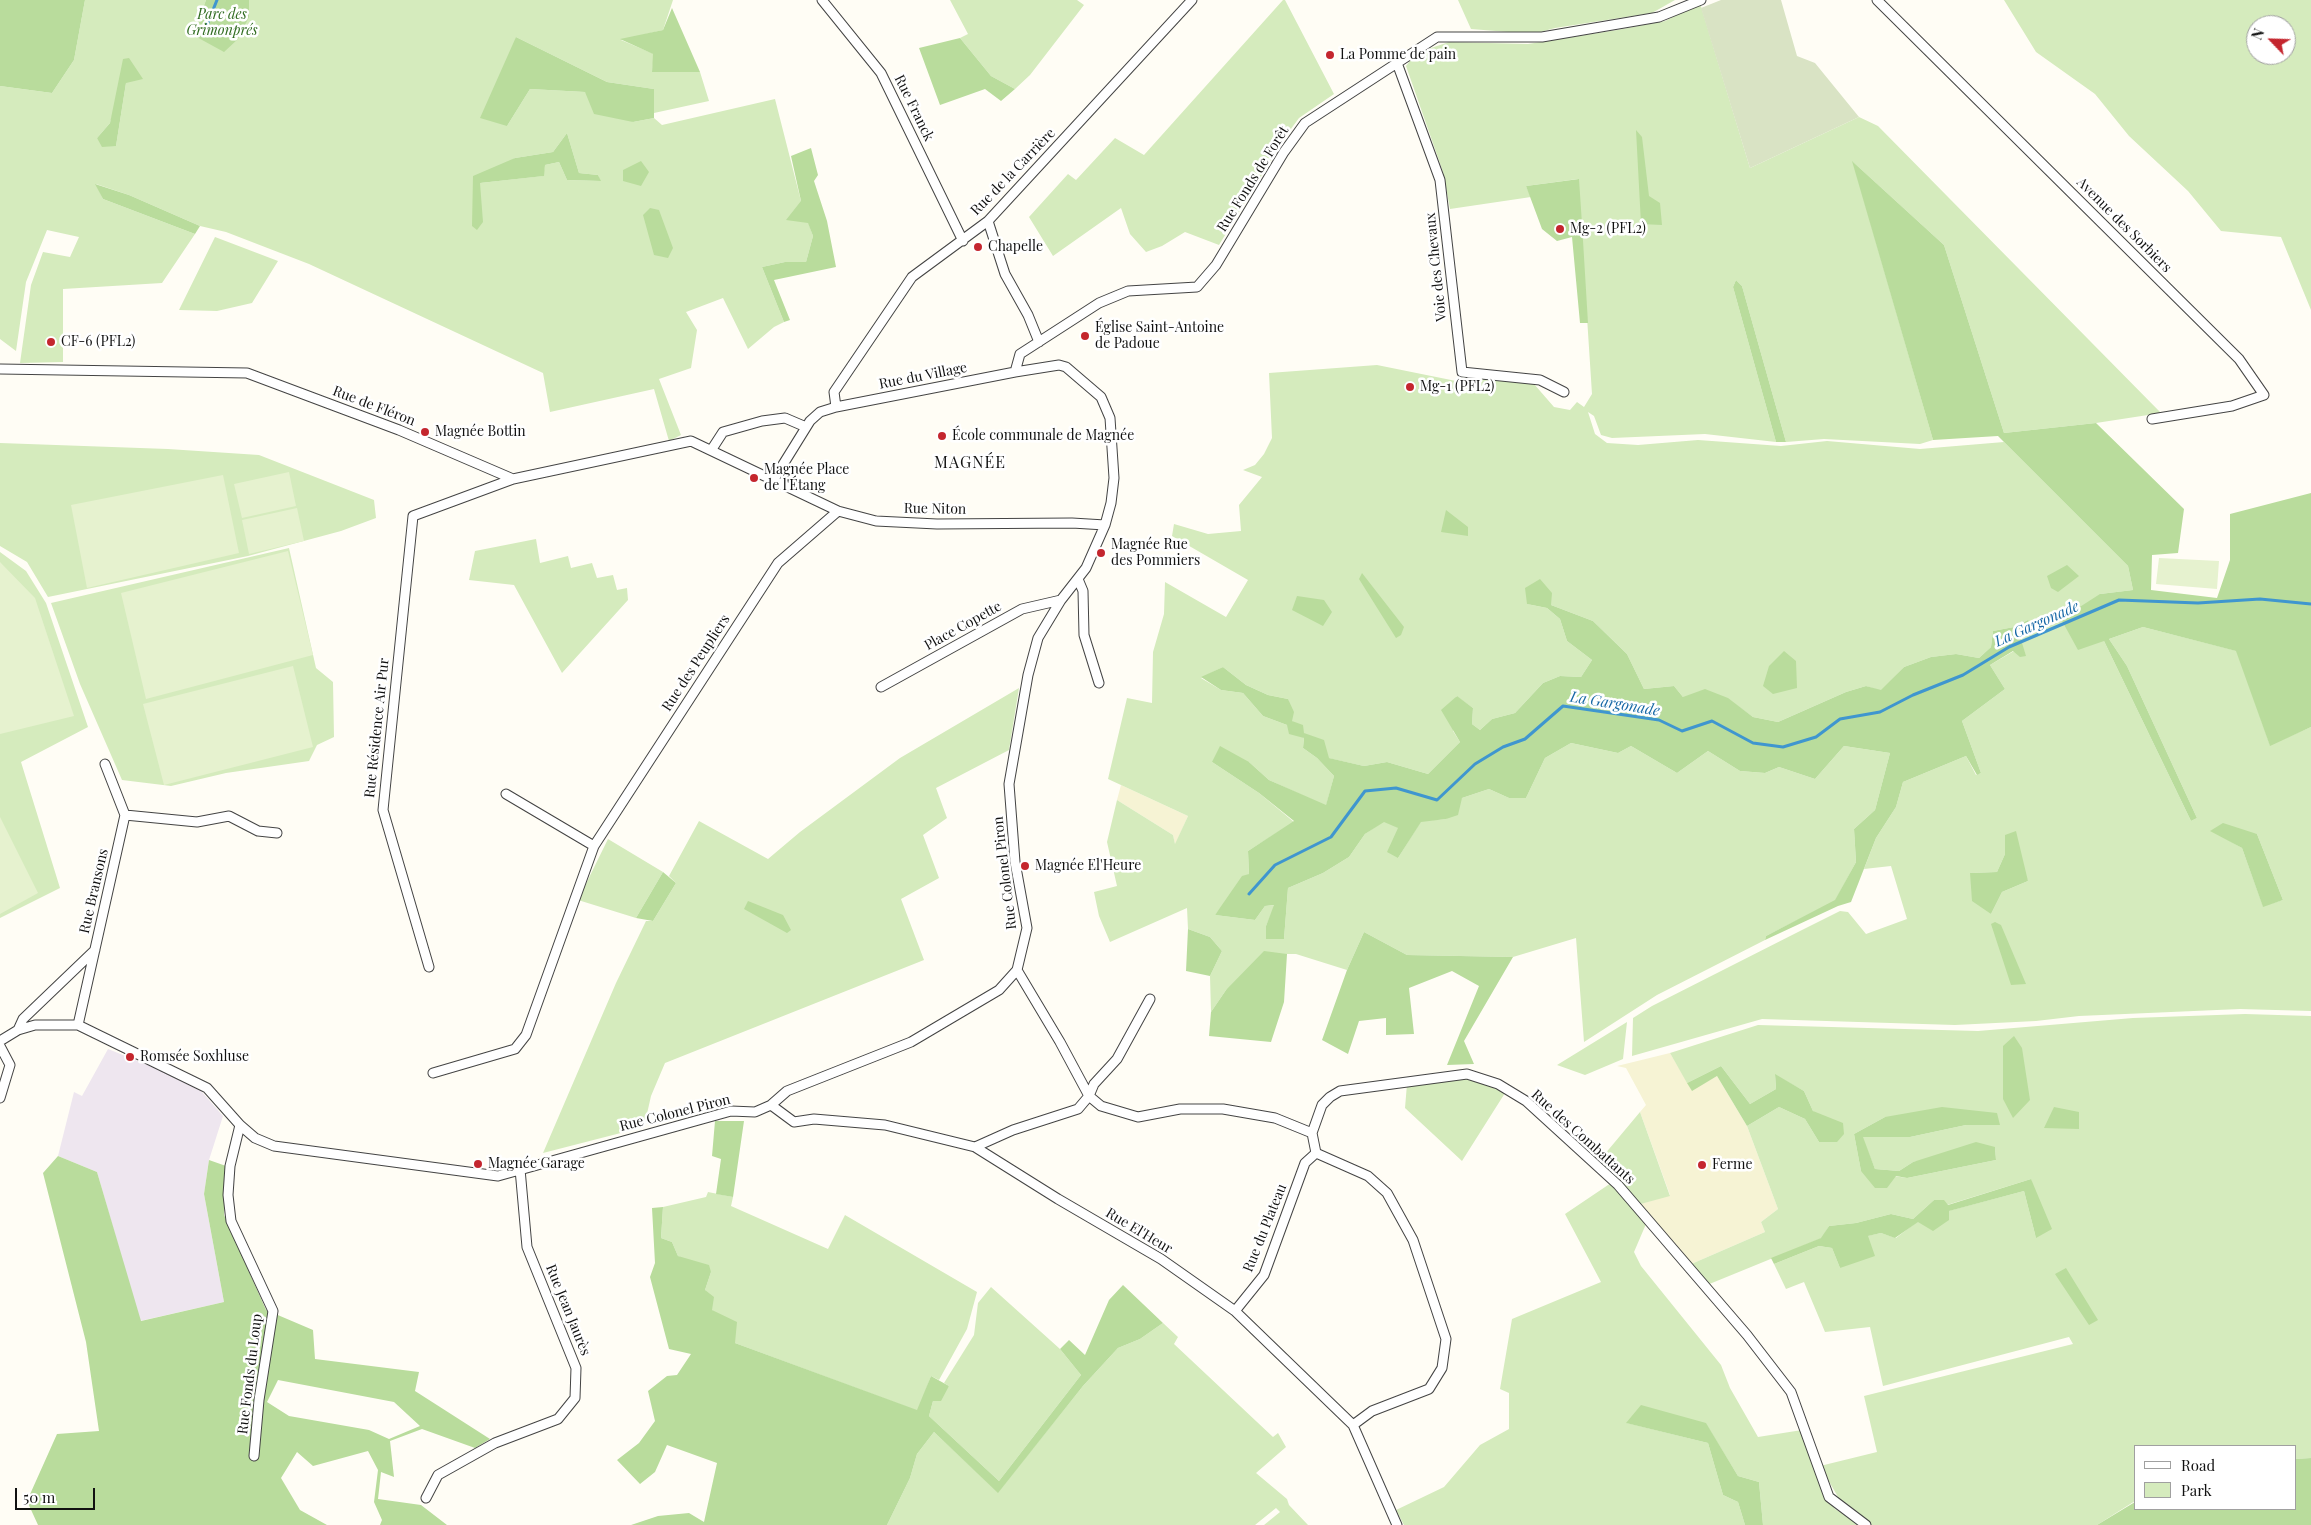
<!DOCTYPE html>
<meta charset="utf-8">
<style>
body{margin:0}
#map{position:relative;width:2311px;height:1525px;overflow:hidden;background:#fffdf5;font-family:"Playfair Display",serif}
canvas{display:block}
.legend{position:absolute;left:2134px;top:1445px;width:162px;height:65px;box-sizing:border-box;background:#fff;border:1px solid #a0a0a0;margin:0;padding:6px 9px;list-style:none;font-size:15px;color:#111}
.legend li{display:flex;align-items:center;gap:10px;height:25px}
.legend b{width:25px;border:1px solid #a0a0a0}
.north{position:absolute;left:2246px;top:15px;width:50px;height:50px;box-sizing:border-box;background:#fff;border:1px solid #a0a0a0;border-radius:50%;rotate:294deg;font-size:14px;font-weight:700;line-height:20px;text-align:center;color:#111}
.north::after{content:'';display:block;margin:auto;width:18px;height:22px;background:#c4262e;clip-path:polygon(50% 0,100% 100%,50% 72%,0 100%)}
.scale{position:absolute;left:15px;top:1488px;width:80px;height:22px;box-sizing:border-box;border:2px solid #111;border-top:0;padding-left:6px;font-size:15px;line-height:18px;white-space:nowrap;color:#111;-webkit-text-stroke:4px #fff;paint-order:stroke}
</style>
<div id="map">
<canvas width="2311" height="1525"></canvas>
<ul class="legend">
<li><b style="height:6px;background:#fff"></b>Road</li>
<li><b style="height:14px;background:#d5ebbd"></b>Park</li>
</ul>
<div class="north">N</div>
<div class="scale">50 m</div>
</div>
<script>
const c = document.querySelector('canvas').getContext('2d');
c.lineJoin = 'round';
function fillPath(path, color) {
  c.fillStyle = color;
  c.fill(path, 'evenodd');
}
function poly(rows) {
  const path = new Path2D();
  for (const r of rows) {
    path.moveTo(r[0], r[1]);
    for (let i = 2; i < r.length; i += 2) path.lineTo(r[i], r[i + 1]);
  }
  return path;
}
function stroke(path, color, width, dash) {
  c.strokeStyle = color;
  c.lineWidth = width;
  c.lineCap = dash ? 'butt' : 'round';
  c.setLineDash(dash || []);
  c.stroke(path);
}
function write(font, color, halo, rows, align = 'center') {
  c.font = font + ' "Playfair Display",serif';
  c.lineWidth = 5;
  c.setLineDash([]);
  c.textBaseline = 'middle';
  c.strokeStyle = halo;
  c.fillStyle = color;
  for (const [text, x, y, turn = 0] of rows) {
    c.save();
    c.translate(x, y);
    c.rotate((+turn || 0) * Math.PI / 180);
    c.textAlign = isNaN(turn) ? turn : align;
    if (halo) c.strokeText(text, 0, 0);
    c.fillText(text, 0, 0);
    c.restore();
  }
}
fillPath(poly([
 [108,1049,195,1084,223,1116,209,1160,204,1194,224,1302,140,1321,97,1172,58,1156,74,1092,82,1096]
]), '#eee6ef');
fillPath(poly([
 [1121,785,1188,816,1175,845,1173,835,1117,800],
 [1670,1053,1692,1090,1717,1076,1747,1126,1778,1209,1761,1222,1765,1232,1689,1265,1637,1205,1670,1195,1640,1112,1646,1105,1626,1068,1617,1066]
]), '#f6f3d4');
fillPath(poly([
 [85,0,206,0,193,35,249,17,249,0,673,0,663,30,621,40,654,54,652,72,700,72,709,101,654,113,654,89,607,82,516,37,507,126,530,89,585,92,633,122,654,118,662,125,775,99,801,201,813,236,806,262,785,262,762,267,784,322,774,327,748,349,723,298,686,312,697,330,691,368,659,379,681,435,669,441,654,389,550,412,543,373,309,264,226,232,200,226,129,195,96,184,103,199,195,234,162,283,63,289,63,362,20,363,31,285,43,252,70,257,79,237,47,230,26,282,16,351,0,339,0,86,52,93,74,60],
 [129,58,126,83,116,146,97,138,110,123],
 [567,133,579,173,598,175,600,181,567,180,559,162,545,165,543,176,480,183,515,158,553,152],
 [950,0,1077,0,1084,5,1030,75,1015,89,991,76,960,38,968,34],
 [1283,0,1285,0,1334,94,1299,118,1285,137,1219,245,1185,232,1162,246,1146,252,1130,234,1121,208,1053,256,1029,217,1068,174,1076,180,1115,138,1144,155],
 [1458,0,1675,0,1652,13,1555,28,1533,34,1471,29],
 [2004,0,2311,0,2311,310,2281,237,2221,231,2188,191,2129,136,2095,94,2036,52],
 [2256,25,2286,25,2286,55,2256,55],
 [1700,3,1750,168,1859,117,1878,126,2161,413,2096,423,2004,433,1944,245,1853,162,1933,440,1920,444,1824,439,1786,442,1742,286,1736,280,1733,287,1776,442,1705,434,1612,438,1601,435,1594,416,1588,412,1595,434,1607,443,1638,445,1698,440,1781,446,1827,441,1920,449,2004,442,2128,566,2133,590,2100,594,2104,641,2191,821,2197,818,2127,666,2109,639,2143,627,2237,651,2270,745,2311,727,2311,1011,2240,1009,2079,1016,2036,1021,1955,1025,1762,1019,1632,1056,1633,1018,1652,1006,1802,930,1840,911,1848,912,1866,934,1907,919,1891,866,1864,869,1876,838,1896,807,1903,782,1966,756,1976,775,1981,773,1962,721,2005,689,1990,665,2014,651,2019,633,2028,620,2014,627,1993,631,1991,647,1979,658,1956,654,1931,657,1904,667,1881,691,1866,686,1846,692,1778,722,1753,717,1728,699,1683,697,1674,686,1644,689,1627,654,1593,621,1551,605,1527,604,1547,608,1560,619,1567,641,1592,660,1581,677,1560,676,1543,683,1515,713,1492,719,1480,730,1472,724,1473,708,1456,696,1453,731,1460,742,1428,774,1387,762,1364,766,1328,758,1292,721,1288,699,1268,695,1246,685,1223,667,1201,678,1221,690,1243,693,1263,716,1287,725,1304,738,1303,748,1317,758,1334,776,1326,806,1269,780,1249,762,1212,762,1259,793,1294,822,1248,851,1249,874,1215,915,1255,920,1265,906,1275,905,1266,926,1266,939,1284,939,1288,888,1323,873,1349,857,1365,834,1384,821,1399,828,1398,858,1421,821,1446,819,1462,798,1489,789,1509,798,1526,798,1545,758,1571,743,1618,753,1631,746,1677,773,1708,751,1740,771,1765,773,1779,767,1815,779,1844,746,1890,753,1875,810,1854,829,1856,862,1835,901,1766,936,1765,940,1657,995,1584,1042,1576,938,1513,957,1407,955,1364,932,1347,970,1296,954,1287,954,1226,990,1211,1012,1210,976,1222,951,1210,937,1188,929,1187,908,1110,942,1099,916,1094,892,1117,886,1107,842,1117,800,1173,835,1175,844,1188,816,1108,779,1127,698,1152,703,1153,652,1164,614,1165,582,1226,617,1248,580,1172,536,1174,524,1208,534,1241,531,1239,505,1262,477,1243,470,1255,465,1264,454,1272,438,1269,373,1377,365,1456,381,1464,376,1534,384,1554,407,1570,410,1577,402,1584,407,1592,394,1578,179,1526,186,1531,197,1450,209,1443,172,1406,66,1416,53,1449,42,1528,44,1617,30,1665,21],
 [2211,830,2257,834,2283,900,2263,906,2242,848],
 [2005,836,2028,881,2002,892,1991,914,1970,873,1997,872,2005,854],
 [215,237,278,261,252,303,217,311,179,310],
 [0,443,168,449,259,455,374,500,376,518,341,531,248,556,48,597,27,562,0,546],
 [536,539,540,563,568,556,571,568,592,563,597,578,613,575,617,590,627,588,628,600,562,673,514,585,469,580,475,551],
 [289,548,316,668,333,682,334,737,317,745,309,761,226,773,171,786,122,780,80,684,51,603],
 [0,552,26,571,46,603,88,727,21,762,60,888,0,918],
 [1019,688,1009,750,936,788,947,818,923,835,939,878,901,899,924,960,665,1063,651,1096,644,1127,543,1153,616,983,646,921,653,921,676,883,669,876,699,821,768,859,800,832,900,758],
 [608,839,663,872,636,918,578,900],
 [2245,1014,2311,1016,2311,1458,2295,1459,2295,1446,2135,1446,2135,1501,2097,1525,1871,1525,1841,1502,1820,1466,1877,1452,1864,1396,2073,1344,2069,1337,1883,1386,1870,1327,1825,1332,1804,1282,1786,1289,1774,1264,1819,1246,1832,1248,1840,1268,1867,1236,1881,1233,1896,1238,1918,1221,1948,1211,2024,1191,2036,1238,2031,1179,1947,1205,1934,1200,1913,1219,1891,1214,1856,1223,1829,1226,1822,1238,1707,1285,1689,1265,1765,1232,1761,1222,1778,1209,1747,1126,1779,1107,1805,1119,1819,1142,1837,1142,1813,1111,1804,1091,1775,1075,1776,1089,1750,1104,1721,1066,1687,1083,1670,1053,1758,1025,1978,1031,2133,1018],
 [1885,1117,2000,1125,1966,1125,1910,1137,1862,1137,1875,1169,1899,1171,1913,1162,1995,1147,1996,1160,1907,1178,1861,1171,1854,1134],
 [1627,1022,1623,1059,1585,1075,1557,1065],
 [1469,1077,1505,1093,1462,1161,1405,1108,1407,1084],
 [1640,1112,1670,1196,1637,1205,1599,1161],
 [1611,1183,1646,1224,1634,1252,1641,1266,1721,1365,1730,1388,1758,1437,1802,1430,1819,1483,1835,1509,1862,1525,1763,1525,1759,1482,1738,1476,1706,1424,1627,1423,1708,1443,1723,1495,1738,1502,1745,1525,1404,1525,1396,1510,1444,1487,1480,1445,1509,1429,1509,1393,1500,1389,1512,1319,1601,1282,1565,1214],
 [708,1192,733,1197,731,1206,828,1249,845,1215,977,1292,967,1329,939,1380,931,1376,918,1411,735,1343,712,1310,705,1290,711,1272,678,1256,672,1242,661,1238,663,1207,706,1197],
 [991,1287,1060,1349,1081,1375,999,1481,929,1416,933,1401,949,1386,944,1383,974,1335,978,1303],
 [1163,1323,1178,1337,1174,1344,1273,1437,1278,1433,1286,1447,1256,1473,1287,1499,1289,1505,1308,1525,1264,1525,1280,1512,1276,1508,1255,1525,887,1525,910,1478,917,1454,934,1432,998,1492,1083,1386,1118,1348,1140,1339]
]), '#d5ebbd');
fillPath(poly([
 [0,0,85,0,74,60,52,93,0,86],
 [206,0,249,0,249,17,238,39,224,52,193,35],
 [672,8,700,72,652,72,653,54,620,39,663,30],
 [516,37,607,82,654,89,654,118,633,122,594,114,585,92,530,89,507,126,480,118],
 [960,38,991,76,1015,89,1001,101,985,89,940,105,919,48],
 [129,58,143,79,126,83,116,146,102,147,97,138,110,123,123,59],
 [1636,130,1642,137,1649,196,1660,203,1662,225,1641,224],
 [567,133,579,173,598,175,601,181,567,180,559,162,545,165,544,176,480,183,483,222,477,230,472,226,473,176,515,158,553,152],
 [811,148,818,175,814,181,827,221,836,267,774,280,790,320,784,322,762,267,785,262,806,262,813,236,808,223,786,220,801,201,791,156],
 [641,161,649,172,641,186,623,181,623,170],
 [1852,161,1944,245,2004,433,2096,423,2184,509,2178,553,2152,555,2151,590,2217,598,2230,560,2230,514,2311,493,2311,727,2270,746,2236,651,2143,627,2109,639,2127,666,2197,818,2191,821,2104,641,2078,650,2061,619,2100,594,2133,590,2128,566,1998,436,1933,440],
 [1579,179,1582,224,1588,323,1580,323,1572,237,1557,241,1542,229,1526,186],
 [95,184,129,195,200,226,195,234,103,199],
 [650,208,659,210,673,248,668,258,654,255,643,215],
 [1736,280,1742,286,1786,442,1776,442,1733,287],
 [1446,510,1468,527,1468,536,1441,532],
 [2067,565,2079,576,2058,592,2051,588,2047,576],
 [1362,573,1404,627,1401,635,1396,638,1359,579],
 [1540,579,1552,593,1551,605,1593,621,1627,654,1644,689,1674,686,1683,697,1705,689,1728,698,1753,717,1778,722,1846,692,1866,686,1881,690,1904,667,1931,657,1956,654,1979,658,1991,647,1993,631,2014,627,2028,620,2031,625,2019,633,2026,656,2020,657,2013,651,1990,665,2005,689,1962,721,1981,773,1977,775,1966,756,1903,782,1896,807,1876,838,1851,902,1838,906,1765,940,1766,936,1835,900,1856,862,1854,829,1875,810,1890,753,1844,746,1815,779,1779,767,1765,773,1740,771,1708,751,1677,773,1631,746,1618,753,1571,743,1545,758,1526,798,1509,798,1489,789,1462,798,1458,815,1446,819,1421,822,1398,858,1387,852,1398,828,1384,822,1365,834,1349,857,1323,873,1288,888,1284,939,1266,939,1266,926,1274,905,1265,906,1255,920,1215,915,1242,876,1249,874,1248,851,1294,821,1259,793,1212,762,1220,746,1249,762,1269,780,1326,805,1334,776,1317,758,1303,748,1304,738,1289,734,1287,725,1263,716,1243,693,1221,690,1201,677,1223,667,1246,685,1268,695,1288,699,1294,712,1292,721,1303,725,1304,733,1324,740,1329,758,1364,766,1387,762,1428,774,1460,742,1441,710,1457,696,1473,708,1472,724,1480,730,1492,719,1515,713,1543,683,1560,676,1581,677,1592,660,1567,641,1560,619,1547,608,1527,604,1525,588],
 [1297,596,1324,600,1332,612,1323,626,1292,610],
 [1784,651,1796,661,1797,688,1773,694,1763,686,1769,666],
 [2223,823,2257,834,2283,900,2263,907,2242,848,2210,831],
 [2016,831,2028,881,2002,892,1991,914,1972,901,1970,873,1997,872,2005,854,2005,835],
 [663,872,676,883,653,921,636,918],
 [748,901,783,915,791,930,787,933,744,909],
 [1995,922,2001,925,2026,984,2011,985,1991,924],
 [1188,929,1210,937,1222,951,1210,976,1186,971],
 [1364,932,1407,955,1513,957,1464,1041,1474,1064,1447,1065,1479,986,1452,971,1409,988,1414,1034,1386,1035,1386,1018,1359,1021,1348,1054,1322,1040,1347,970],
 [1264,951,1287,954,1284,1002,1271,1042,1209,1036,1211,1012,1226,990],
 [2014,1036,2022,1048,2030,1100,2013,1118,2003,1099,2003,1046],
 [1721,1066,1750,1104,1776,1089,1775,1074,1804,1091,1813,1111,1843,1123,1844,1134,1837,1142,1819,1142,1805,1119,1779,1107,1747,1126,1717,1076,1692,1091,1687,1083],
 [1942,1107,1997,1113,2000,1125,1966,1125,1910,1137,1863,1137,1875,1169,1899,1171,1913,1162,1976,1142,1995,1147,1996,1160,1907,1178,1896,1176,1887,1188,1875,1188,1861,1171,1854,1134,1885,1117],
 [2054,1107,2079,1112,2079,1129,2044,1128],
 [715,1121,744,1121,733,1197,716,1194,721,1159,712,1156],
 [58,1156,97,1172,141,1321,224,1302,204,1194,209,1160,226,1166,224,1215,266,1310,313,1330,315,1359,419,1372,415,1391,490,1439,475,1448,422,1429,390,1441,394,1477,381,1472,378,1499,421,1505,447,1525,380,1525,382,1520,374,1502,378,1470,368,1451,313,1466,297,1452,281,1478,300,1510,327,1525,38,1525,27,1501,57,1434,99,1431,86,1342,43,1173],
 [278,1380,394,1402,420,1426,389,1439,369,1430,289,1416,267,1402],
 [2031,1179,2052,1229,2036,1238,2024,1191,1949,1211,1949,1220,1933,1231,1918,1222,1895,1238,1881,1233,1868,1236,1875,1256,1840,1268,1832,1248,1819,1246,1774,1264,1771,1258,1821,1238,1829,1226,1856,1223,1891,1214,1913,1219,1934,1200,1944,1200,1948,1205],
 [663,1207,661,1238,672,1242,678,1256,709,1265,711,1272,705,1290,714,1297,712,1310,737,1322,735,1343,917,1410,931,1376,949,1386,941,1401,933,1401,929,1416,999,1481,1081,1375,1060,1349,1069,1340,1085,1355,1109,1300,1123,1285,1163,1323,1140,1339,1118,1348,1083,1386,998,1493,934,1432,917,1454,910,1478,887,1525,631,1525,658,1516,689,1513,704,1522,717,1463,667,1445,655,1472,640,1484,617,1460,639,1443,655,1421,648,1391,667,1376,677,1375,691,1354,669,1349,650,1277,655,1263,652,1208],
 [2066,1268,2098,1320,2089,1325,2055,1274],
 [1641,1405,1706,1423,1738,1476,1759,1482,1763,1525,1711,1525,1745,1525,1738,1502,1723,1495,1708,1443,1626,1423],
 [2311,1458,2311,1525,2097,1525,2135,1502,2135,1509,2295,1509,2295,1459]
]), '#b9dc9c');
fillPath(poly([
 [1721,0,1781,0,1797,56,1815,63,1859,117,1750,168,1701,8]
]), '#d9e3c4');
fillPath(poly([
 [289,472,296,506,242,518,234,484],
 [223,475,239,553,87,588,71,505],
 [297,508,304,541,249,554,242,520],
 [288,551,313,655,146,699,121,593],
 [2159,558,2219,561,2217,589,2156,584],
 [0,562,35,598,74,716,0,734],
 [293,666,313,747,164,785,143,704],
 [0,817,38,893,0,914]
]), '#e6f2cf');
stroke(poly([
 [203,35,217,0],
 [1249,894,1275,865,1331,837,1365,791,1396,788,1437,800,1475,764,1503,747,1525,739,1563,706,1659,720,1682,731,1712,721,1753,743,1783,747,1816,737,1840,719,1880,712,1913,695,1963,675,2009,647,2119,600,2198,603,2260,599,2311,604]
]), '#3f96cf', 3);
const minor = poly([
 [822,0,881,73,963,241],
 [1877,0,2239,359,2264,395,2232,406,2152,419],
 [1397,63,1440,180,1462,372,1540,380,1564,392],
 [988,221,1005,274,1028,315,1039,342],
 [0,369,247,373,399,430,513,479],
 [1015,372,1020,354,1099,303,1128,291,1197,287,1216,265,1284,152,1305,123,1437,37,1542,37,1659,17,1701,0],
 [836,407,834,392,912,277,988,221,1192,0],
 [712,449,723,432,762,421,785,418,806,427],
 [1078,579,1083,591,1084,635,1099,683],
 [881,687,1022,609,1061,600],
 [506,794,594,846],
 [125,815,197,822,229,816,258,831,277,833],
 [429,967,383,810,413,516,513,479,691,441,838,511,876,521,937,524,1072,523,1105,525],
 [1017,970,1060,1042,1089,1096,1101,1106,1138,1117,1180,1109,1223,1109,1275,1118,1312,1133,1322,1105,1330,1097,1340,1091,1467,1074,1498,1084,1526,1101,1618,1185,1747,1335,1791,1392,1829,1497,1866,1525],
 [78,1025,125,815,105,764],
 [18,1030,23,1019,95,950],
 [0,1041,18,1030,35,1025,78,1025,207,1088,240,1125,255,1138,274,1146,498,1176,731,1111,755,1112,771,1105,787,1091,911,1042,999,990,1017,970,1027,928,1015,862,1009,784,1028,675,1038,638,1061,600,1086,568,1105,525,1111,503,1114,478,1110,418,1101,397,1066,367,1059,365,1015,372,836,407,820,412,810,421,774,479],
 [0,1046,10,1065,0,1098],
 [433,1073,515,1049,526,1035,594,846,778,563,838,511],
 [771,1105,794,1122,814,1119,885,1125,975,1147,1058,1199,1161,1259,1235,1311,1353,1425,1397,1525],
 [240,1125,230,1166,228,1195,231,1221,273,1311,259,1400,254,1456],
 [1312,1133,1316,1153,1368,1176,1387,1193,1413,1240,1446,1339,1442,1368,1429,1389,1372,1411,1353,1425],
 [975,1147,1013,1130,1078,1109,1089,1096,1094,1084,1117,1059,1150,999],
 [1235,1311,1264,1275,1305,1163,1316,1153],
 [426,1498,438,1475,495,1443,558,1419,575,1398,576,1368,527,1247,520,1169]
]);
stroke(minor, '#444', 11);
stroke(minor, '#fff', 9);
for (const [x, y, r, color] of [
 [1330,55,5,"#c4262e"],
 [1560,229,5,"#c4262e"],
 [978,247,5,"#c4262e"],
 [1085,336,5,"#c4262e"],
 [51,342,5,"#c4262e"],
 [1410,387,5,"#c4262e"],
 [425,432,5,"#c4262e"],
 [942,436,5,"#c4262e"],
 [754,478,5,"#c4262e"],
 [1101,553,5,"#c4262e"],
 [1025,866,5,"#c4262e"],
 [130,1057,5,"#c4262e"],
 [478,1164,5,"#c4262e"],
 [1702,1165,5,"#c4262e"]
]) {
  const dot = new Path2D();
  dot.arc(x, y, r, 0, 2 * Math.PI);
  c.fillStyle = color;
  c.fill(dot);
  stroke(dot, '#fff', 2);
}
write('italic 14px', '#2f6b1f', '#fff', [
 ["Parc des",222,15],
 ["Grimonprés",222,31]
]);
write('14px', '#111', '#fff', [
 ["La Pomme de pain",1340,55],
 ["Mg-2 (PFL2)",1570,229],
 ["Chapelle",988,247],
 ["Église Saint-Antoine",1095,328],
 ["de Padoue",1095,344],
 ["CF-6 (PFL2)",61,342],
 ["Mg-1 (PFL2)",1420,387],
 ["Magnée Bottin",435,432],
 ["École communale de Magnée",952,436],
 ["Magnée Place",764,470],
 ["de l'Étang",764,486],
 ["Magnée Rue",1111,545],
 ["des Pommiers",1111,561],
 ["Magnée El'Heure",1035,866],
 ["Romsée Soxhluse",140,1057],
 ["Magnée Garage",488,1164],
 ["Ferme",1712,1165]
], 'left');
write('14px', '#111', '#fff', [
 ["Rue Franck",914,108,64],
 ["Rue de la Carrière",1013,172,-46],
 ["Rue Fonds de Forêt",1253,179,-58],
 ["Avenue des Sorbiers",2124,225,45],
 ["Voie des Chevaux",1436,267,-96],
 ["Rue du Village",923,376,-11],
 ["Rue de Fléron",374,406,21],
 ["Rue Niton",935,509,1],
 ["Place Copette",963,626,-29],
 ["Rue des Peupliers",696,663,-57],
 ["Rue Résidence Air Pur",377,728,-84],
 ["Rue Colonel Piron",1005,873,-97],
 ["Rue Bransons",94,891,-77],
 ["Rue Colonel Piron",675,1113,-14],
 ["Rue des Combattants",1583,1137,42],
 ["Rue du Plateau",1265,1228,-68],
 ["Rue El'Heur",1139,1231,31],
 ["Rue Jean Jaurès",568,1310,68],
 ["Rue Fonds du Loup",250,1374,-83]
]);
write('italic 15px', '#1768a6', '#fff', [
 ["La Gargonade",2037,624,-24],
 ["La Gargonade",1615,704,9]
]);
c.letterSpacing = '1px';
write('16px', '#111', '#fff', [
 ["MAGNÉE",970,463]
]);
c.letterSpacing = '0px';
</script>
